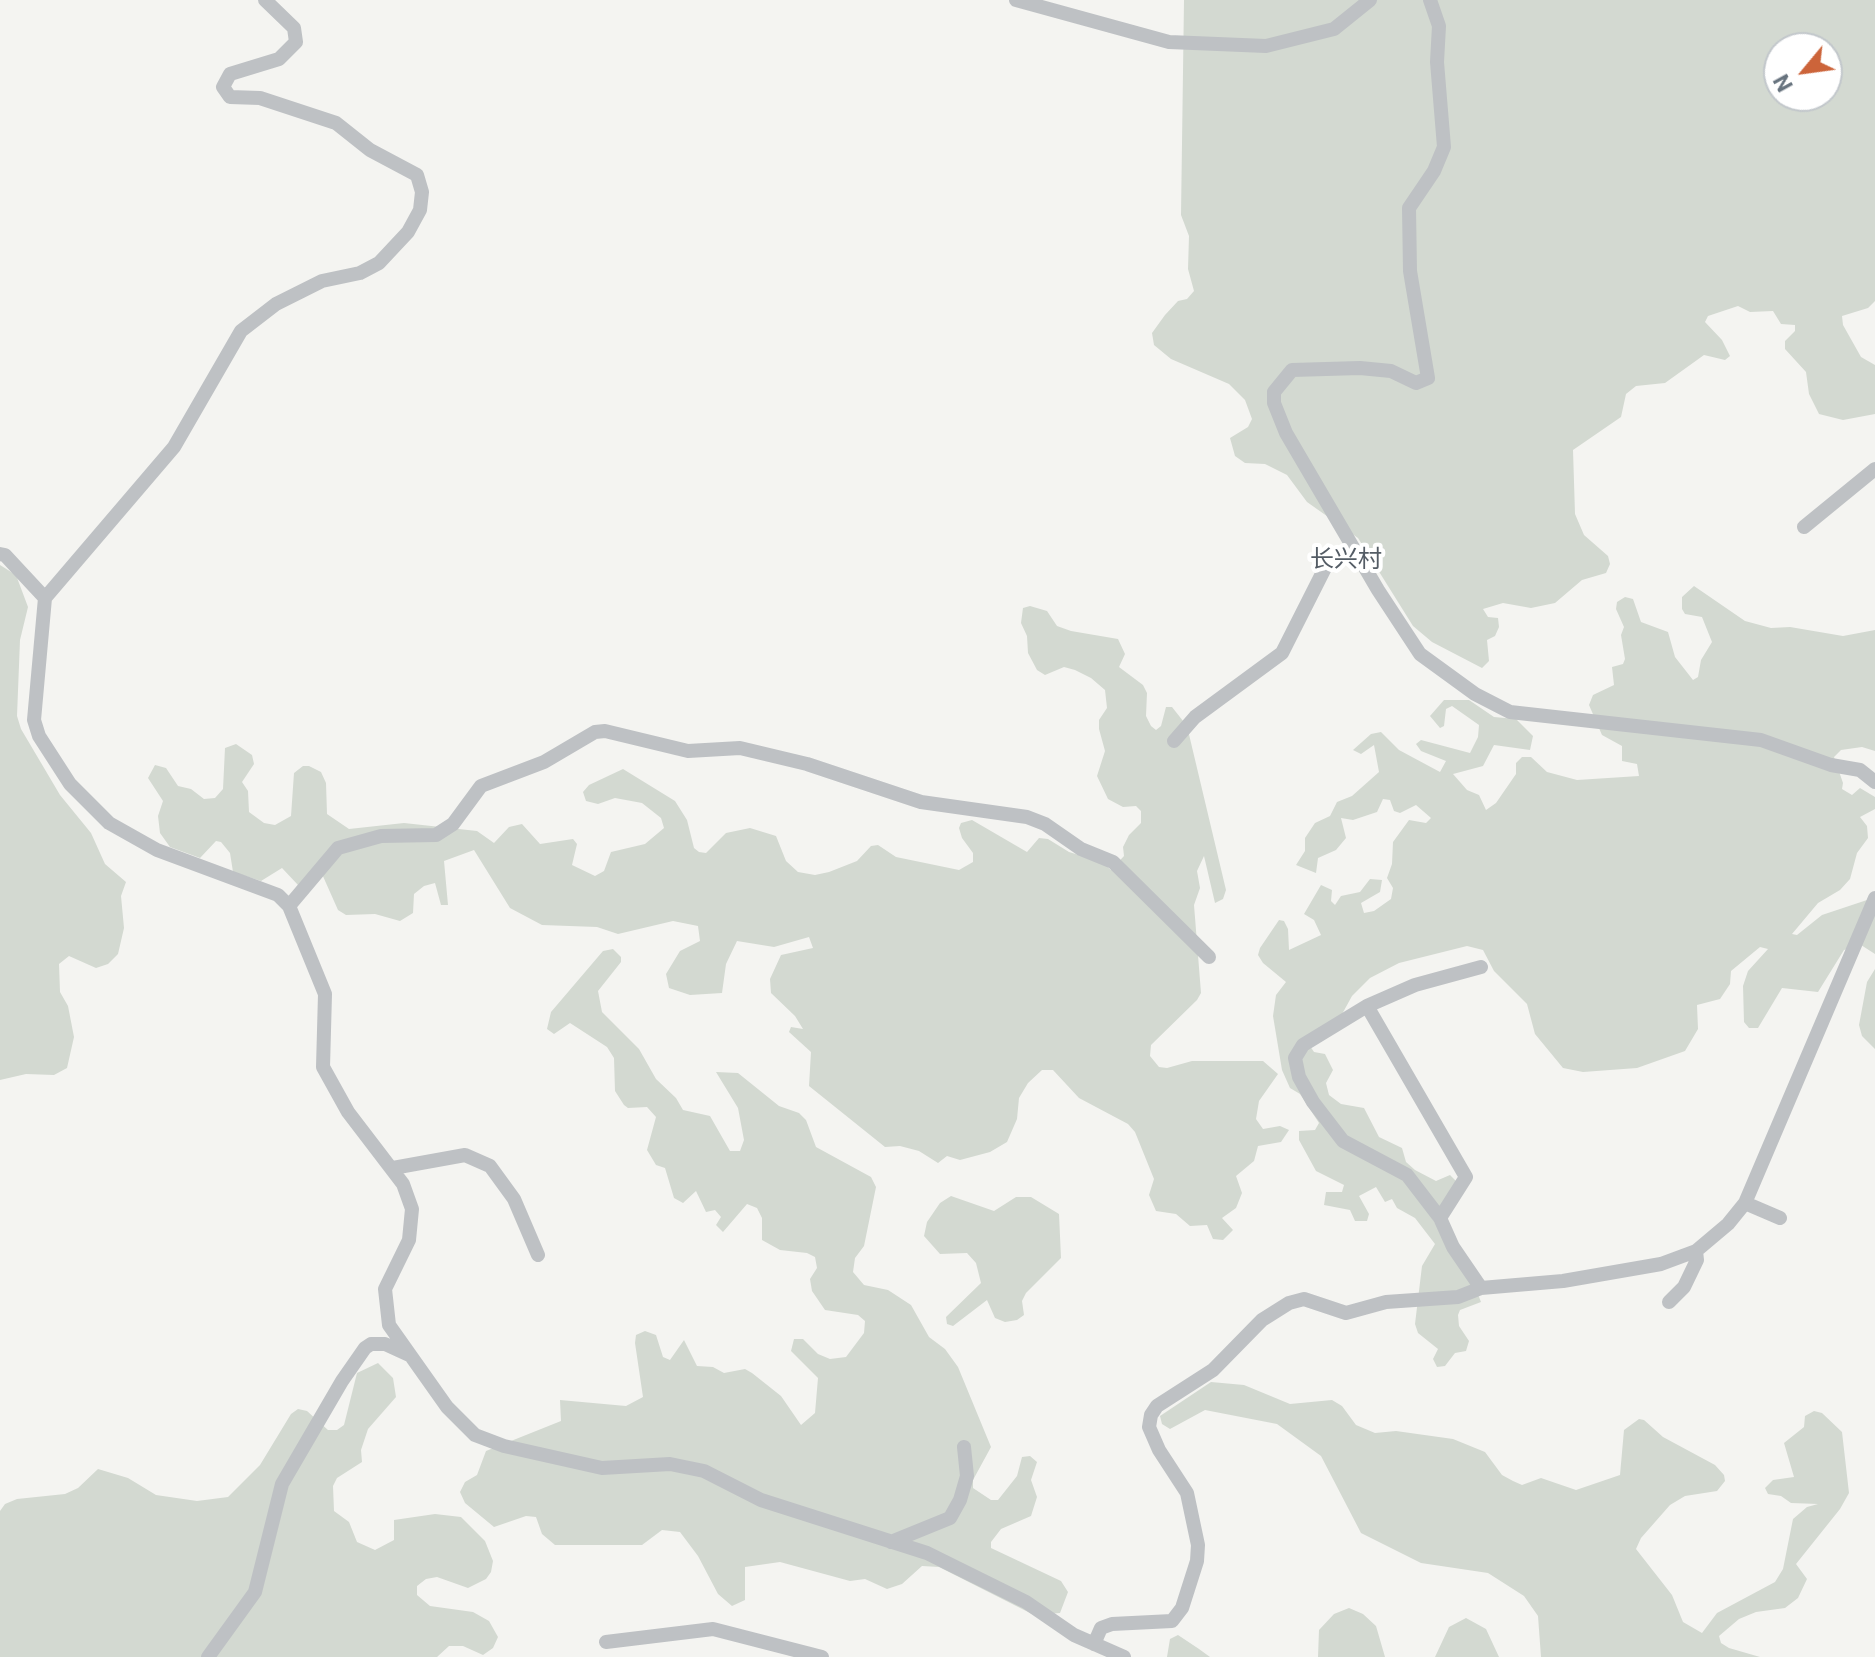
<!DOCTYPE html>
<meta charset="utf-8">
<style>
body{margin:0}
#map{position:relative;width:1875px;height:1657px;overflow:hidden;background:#f4f4f1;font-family:Roboto,sans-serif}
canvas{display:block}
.north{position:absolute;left:1763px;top:32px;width:80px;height:80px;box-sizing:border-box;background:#fff;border:2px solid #c2c7cb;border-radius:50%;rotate:241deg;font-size:22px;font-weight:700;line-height:32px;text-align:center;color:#67737e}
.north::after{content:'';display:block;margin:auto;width:28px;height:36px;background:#cc643a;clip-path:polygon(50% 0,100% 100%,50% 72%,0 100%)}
</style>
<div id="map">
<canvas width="1875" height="1657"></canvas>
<div class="north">N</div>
</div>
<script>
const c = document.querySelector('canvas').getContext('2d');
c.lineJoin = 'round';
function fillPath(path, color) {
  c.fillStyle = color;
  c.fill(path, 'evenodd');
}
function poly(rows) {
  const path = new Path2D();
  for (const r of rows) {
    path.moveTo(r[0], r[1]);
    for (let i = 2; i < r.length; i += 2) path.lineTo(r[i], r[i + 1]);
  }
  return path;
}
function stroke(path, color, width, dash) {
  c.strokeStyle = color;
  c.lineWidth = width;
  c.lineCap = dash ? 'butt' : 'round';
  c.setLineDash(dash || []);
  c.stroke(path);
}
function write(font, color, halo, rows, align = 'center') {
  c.font = font + ' Roboto,"Noto Sans SC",sans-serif';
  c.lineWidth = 8;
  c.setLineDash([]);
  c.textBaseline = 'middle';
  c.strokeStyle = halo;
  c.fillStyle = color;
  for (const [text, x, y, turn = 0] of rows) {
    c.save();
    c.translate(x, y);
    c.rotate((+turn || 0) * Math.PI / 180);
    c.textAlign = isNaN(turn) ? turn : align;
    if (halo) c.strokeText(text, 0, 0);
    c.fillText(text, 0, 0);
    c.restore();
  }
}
fillPath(poly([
 [1184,0,1875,0,1875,301,1868,308,1842,316,1843,325,1861,357,1875,365,1875,414,1843,420,1819,414,1809,394,1806,372,1785,349,1785,341,1795,331,1795,325,1781,324,1773,311,1750,312,1738,306,1708,316,1705,322,1722,340,1730,356,1725,360,1704,355,1665,383,1636,386,1626,394,1621,417,1573,450,1575,514,1584,535,1608,556,1610,564,1606,573,1582,580,1555,603,1531,608,1503,603,1483,609,1488,617,1498,618,1499,627,1495,636,1487,640,1489,661,1482,668,1432,642,1413,626,1358,538,1307,502,1287,475,1265,464,1245,463,1235,456,1230,438,1248,427,1252,419,1245,400,1229,384,1171,359,1154,345,1152,333,1165,315,1178,301,1187,299,1194,291,1188,269,1189,236,1181,215],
 [1779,48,1827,48,1827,96,1779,96],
 [0,565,16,575,28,607,20,640,17,716,21,729,60,795,91,833,105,864,126,882,121,896,124,928,118,954,108,964,96,968,69,956,59,964,60,992,68,1006,74,1037,67,1068,54,1075,26,1074,0,1080],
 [1694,586,1745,621,1771,628,1790,627,1843,636,1875,630,1875,751,1862,747,1841,750,1834,757,1843,783,1842,789,1852,795,1860,788,1875,797,1875,809,1860,817,1867,826,1868,838,1857,853,1850,879,1840,890,1818,903,1792,934,1797,935,1822,915,1870,899,1875,901,1875,954,1861,945,1844,950,1818,992,1782,988,1758,1028,1749,1028,1744,1022,1743,986,1748,971,1768,949,1760,947,1731,971,1730,984,1720,999,1697,1005,1698,1029,1685,1051,1637,1068,1583,1072,1563,1068,1535,1034,1527,1004,1494,971,1483,950,1467,946,1399,963,1370,978,1352,996,1341,1016,1310,1046,1314,1052,1325,1054,1333,1070,1326,1083,1329,1095,1341,1104,1364,1108,1379,1137,1402,1148,1406,1162,1415,1170,1436,1181,1450,1175,1457,1182,1432,1218,1474,1284,1481,1302,1460,1310,1458,1315,1459,1326,1469,1341,1466,1351,1455,1353,1445,1366,1437,1367,1433,1359,1438,1349,1418,1333,1415,1324,1422,1266,1435,1244,1415,1218,1397,1208,1392,1199,1385,1202,1376,1187,1359,1196,1369,1214,1367,1221,1355,1221,1350,1210,1324,1205,1326,1192,1342,1192,1344,1185,1316,1171,1299,1140,1299,1131,1315,1130,1319,1123,1300,1094,1290,1088,1282,1070,1273,1016,1276,995,1286,982,1263,963,1258,955,1260,948,1279,920,1284,921,1288,929,1289,950,1321,935,1314,920,1304,914,1321,885,1332,890,1331,901,1335,905,1341,896,1360,892,1370,879,1382,880,1380,892,1361,903,1364,913,1374,911,1391,899,1393,888,1387,878,1392,864,1393,842,1409,820,1426,823,1431,818,1416,805,1400,813,1394,811,1390,800,1383,799,1377,812,1353,820,1341,818,1346,838,1336,850,1318,858,1316,873,1296,865,1305,851,1305,838,1315,823,1330,816,1337,802,1352,796,1379,772,1374,745,1361,754,1353,750,1371,734,1381,732,1399,750,1440,772,1446,761,1421,751,1416,744,1421,740,1470,753,1478,737,1479,725,1452,706,1446,709,1444,726,1440,728,1430,716,1444,700,1469,700,1494,717,1516,719,1533,736,1530,750,1494,745,1483,766,1453,774,1467,790,1479,795,1486,810,1496,803,1516,774,1516,763,1522,757,1531,757,1547,772,1577,780,1639,776,1637,764,1622,761,1622,746,1602,735,1589,705,1593,695,1614,685,1612,667,1623,664,1625,659,1621,635,1624,627,1616,609,1617,602,1625,597,1633,599,1641,622,1668,632,1675,657,1693,680,1698,677,1701,660,1712,642,1702,617,1685,614,1682,609,1682,597],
 [1030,606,1047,611,1057,626,1071,631,1118,639,1125,654,1119,667,1143,685,1147,693,1146,716,1151,726,1156,730,1161,726,1166,707,1172,707,1187,726,1226,890,1223,899,1215,903,1204,856,1197,871,1200,888,1194,905,1201,993,1197,1000,1151,1045,1150,1056,1159,1067,1167,1068,1192,1061,1263,1061,1278,1074,1259,1101,1256,1119,1263,1129,1280,1126,1289,1130,1281,1142,1258,1146,1254,1161,1236,1176,1242,1193,1236,1208,1222,1218,1233,1230,1223,1240,1213,1239,1207,1225,1190,1226,1176,1214,1156,1211,1149,1195,1154,1179,1135,1132,1128,1124,1079,1098,1053,1070,1042,1070,1028,1083,1019,1098,1017,1119,1007,1142,990,1152,960,1160,947,1156,938,1163,919,1151,900,1146,885,1147,809,1086,811,1052,789,1032,791,1027,803,1029,795,1016,771,993,770,979,781,955,813,948,809,937,774,947,737,941,726,964,722,993,690,995,669,988,666,974,680,951,700,941,698,926,673,921,618,934,597,927,542,925,510,908,474,850,444,861,448,905,441,905,435,883,424,886,414,894,413,913,400,921,375,914,346,915,338,910,322,874,298,885,282,868,261,881,233,872,230,853,221,842,216,841,200,858,170,847,160,833,158,816,163,801,148,778,155,765,166,768,178,786,191,789,204,799,215,798,223,789,225,748,236,744,252,755,254,764,242,782,248,791,249,812,264,823,275,825,291,816,294,773,303,766,309,766,321,772,326,783,327,814,349,829,404,823,477,831,494,843,509,827,522,824,540,844,573,839,577,844,572,865,595,876,604,871,611,852,645,844,664,828,661,818,642,803,615,798,598,804,586,801,583,792,589,785,623,769,675,801,687,820,694,848,699,852,706,853,726,833,750,828,776,836,786,861,798,872,815,875,829,872,857,861,871,846,878,845,896,857,959,870,973,862,973,853,962,838,959,828,961,823,972,820,1027,852,1039,838,1048,839,1069,852,1102,862,1111,870,1124,856,1123,847,1129,835,1141,823,1141,811,1136,806,1123,807,1108,799,1097,776,1105,751,1099,729,1099,720,1107,708,1105,690,1091,678,1075,670,1064,667,1045,675,1037,670,1028,653,1027,636,1021,623,1023,608],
 [613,949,621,957,621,962,598,991,602,1012,639,1049,656,1079,676,1098,683,1110,710,1116,730,1151,740,1151,744,1140,738,1108,716,1072,738,1073,779,1106,799,1113,806,1120,816,1147,871,1177,876,1187,864,1246,855,1258,853,1272,864,1285,888,1290,911,1305,929,1337,945,1349,958,1367,991,1447,973,1480,973,1488,991,1500,998,1500,1017,1476,1022,1457,1030,1456,1037,1462,1031,1480,1037,1497,1031,1516,1001,1529,991,1542,991,1548,1061,1581,1068,1592,1060,1613,1034,1615,939,1567,922,1566,902,1584,887,1589,865,1579,850,1581,780,1562,745,1567,745,1600,732,1606,718,1594,698,1556,680,1532,662,1530,642,1545,555,1545,542,1534,536,1517,526,1516,494,1527,465,1503,460,1492,465,1482,477,1475,486,1451,561,1421,560,1400,626,1406,643,1397,635,1343,636,1335,645,1331,656,1335,663,1357,670,1360,684,1340,697,1366,713,1367,724,1373,745,1369,752,1373,781,1396,801,1425,815,1413,818,1378,791,1351,794,1339,803,1339,818,1354,830,1359,846,1357,864,1333,865,1321,858,1315,825,1310,812,1291,810,1279,817,1268,815,1257,807,1253,780,1250,762,1240,762,1218,757,1208,747,1204,723,1232,716,1225,721,1217,715,1210,706,1212,696,1191,683,1203,674,1198,665,1168,656,1165,647,1150,656,1117,647,1107,628,1108,624,1105,615,1091,614,1058,607,1047,570,1023,554,1034,547,1029,551,1012,603,951],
 [1875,969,1875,1049,1862,1036,1859,1025,1867,982],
 [951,1196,994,1211,1016,1197,1031,1197,1059,1214,1061,1258,1026,1293,1022,1301,1024,1315,1017,1320,1005,1322,995,1318,987,1300,953,1326,947,1324,946,1317,981,1283,976,1263,967,1253,940,1254,924,1236,927,1222,940,1203],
 [378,1363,393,1378,396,1397,368,1429,361,1450,362,1462,337,1478,333,1486,334,1511,349,1522,357,1542,375,1550,394,1540,394,1520,435,1514,461,1517,485,1541,493,1561,491,1572,486,1579,468,1588,437,1577,426,1579,417,1586,417,1595,430,1606,473,1612,489,1621,498,1637,493,1648,483,1655,463,1646,449,1646,437,1657,0,1657,0,1511,5,1504,17,1499,65,1494,78,1488,98,1469,128,1478,156,1495,197,1501,228,1497,260,1465,291,1414,298,1409,307,1411,328,1430,337,1430,344,1425,357,1373],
 [1211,1382,1244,1385,1290,1404,1332,1400,1342,1406,1356,1425,1375,1433,1396,1431,1453,1439,1485,1452,1502,1475,1513,1481,1522,1485,1541,1478,1576,1490,1620,1475,1624,1430,1639,1419,1644,1420,1663,1437,1715,1465,1724,1475,1725,1481,1717,1491,1685,1496,1670,1505,1641,1538,1636,1549,1672,1595,1683,1622,1702,1633,1717,1613,1775,1582,1783,1569,1793,1519,1807,1507,1818,1504,1791,1503,1781,1496,1768,1494,1765,1488,1773,1480,1794,1477,1784,1443,1804,1427,1805,1416,1814,1411,1822,1413,1842,1432,1849,1493,1840,1509,1796,1564,1807,1579,1798,1598,1785,1608,1756,1612,1739,1619,1719,1636,1721,1643,1729,1648,1760,1657,1541,1657,1538,1616,1524,1596,1488,1573,1421,1563,1361,1533,1321,1456,1277,1424,1205,1410,1170,1429,1162,1424,1160,1416],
 [1349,1608,1363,1614,1376,1626,1385,1657,1318,1657,1319,1630,1334,1614],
 [1466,1618,1486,1629,1499,1657,1435,1657,1449,1627],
 [1178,1635,1199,1649,1210,1657,1167,1657,1170,1639]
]), '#d3d9d1');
stroke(poly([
 [265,0,294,28,296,42,279,59,230,74,223,87,230,97,260,98,336,123,370,150,417,175,422,192,420,210,408,232,379,263,360,273,322,281,276,304,241,331,174,447,45,598,34,720,39,736,70,784,109,823,157,850,278,895,289,906,325,994,323,1067,348,1112,403,1184,412,1209,409,1240,385,1289,389,1325,447,1407,475,1435,504,1446,602,1468,670,1464,704,1471,761,1500,927,1553,1026,1602,1074,1635,1124,1657],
 [1016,0,1169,42,1266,46,1334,29,1370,0],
 [1430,0,1439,26,1437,62,1444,147,1434,171,1409,208,1410,271,1428,378,1416,383,1391,371,1360,368,1292,370,1274,392,1274,403,1286,433,1378,590,1420,654,1475,694,1510,712,1761,740,1831,765,1860,770,1875,782],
 [1804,527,1875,469],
 [0,554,5,555,45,598],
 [1174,741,1195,717,1282,653,1330,558,1356,552],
 [289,906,338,848,381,836,436,835,453,824,481,786,544,762,595,732,605,731,688,751,740,748,807,764,921,802,1027,817,1045,824,1081,849,1113,862,1209,957],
 [1481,967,1415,985,1367,1006,1303,1045,1295,1058,1299,1077,1313,1102,1343,1141,1407,1175,1440,1218,1453,1247,1481,1288],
 [1367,1006,1466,1177,1440,1218],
 [393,1168,465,1155,490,1166,514,1199,538,1255],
 [1745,1203,1780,1218],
 [1669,1302,1684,1287,1697,1260,1696,1251],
 [891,1542,950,1518,960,1500,967,1476,964,1447],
 [606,1642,713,1629,822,1657],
 [1094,1644,1101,1628,1112,1624,1172,1621,1182,1608,1197,1561,1198,1545,1187,1493,1159,1450,1149,1427,1151,1415,1157,1406,1213,1370,1262,1320,1289,1303,1304,1299,1346,1313,1386,1302,1458,1297,1481,1288,1563,1281,1661,1264,1696,1251,1728,1224,1745,1203,1875,898],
 [208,1657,255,1592,282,1484,342,1381,365,1348,371,1344,385,1344,409,1355]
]), '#bec1c4', 14);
write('24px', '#545c65', '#fff', [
 ["长兴村",1346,561]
]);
</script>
